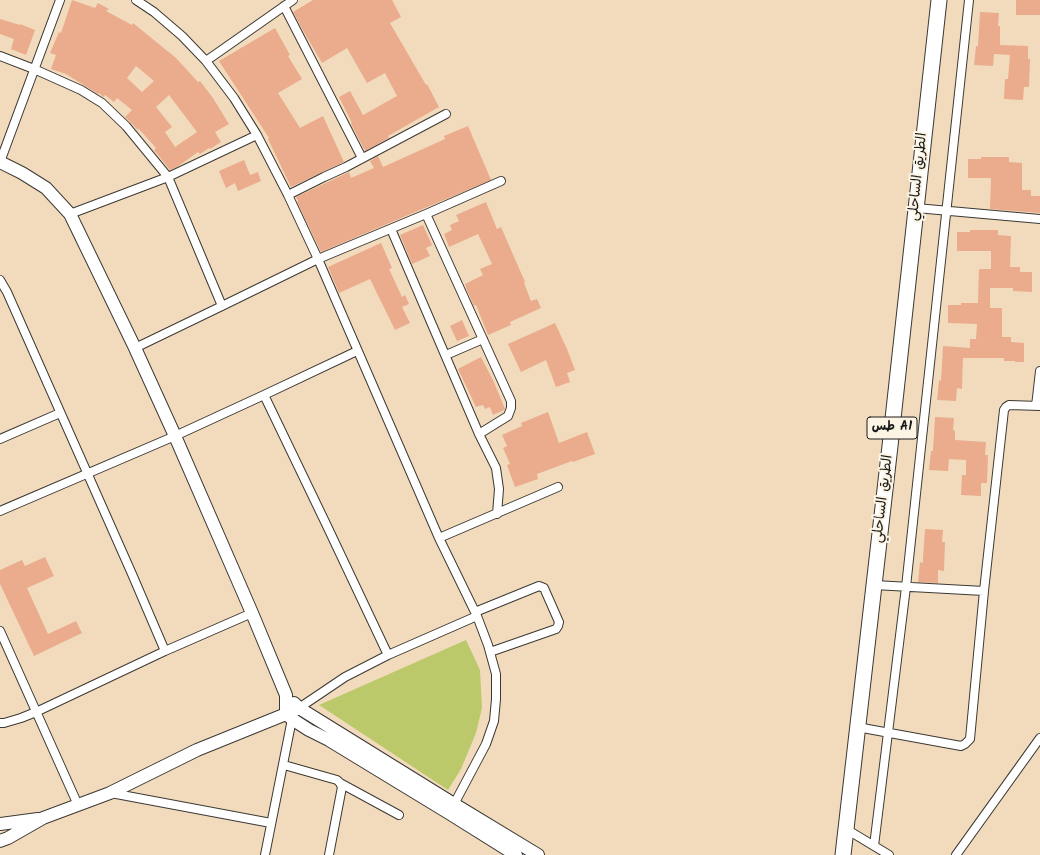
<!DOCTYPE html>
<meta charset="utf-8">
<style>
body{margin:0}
canvas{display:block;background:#f1dbbc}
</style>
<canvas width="1040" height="855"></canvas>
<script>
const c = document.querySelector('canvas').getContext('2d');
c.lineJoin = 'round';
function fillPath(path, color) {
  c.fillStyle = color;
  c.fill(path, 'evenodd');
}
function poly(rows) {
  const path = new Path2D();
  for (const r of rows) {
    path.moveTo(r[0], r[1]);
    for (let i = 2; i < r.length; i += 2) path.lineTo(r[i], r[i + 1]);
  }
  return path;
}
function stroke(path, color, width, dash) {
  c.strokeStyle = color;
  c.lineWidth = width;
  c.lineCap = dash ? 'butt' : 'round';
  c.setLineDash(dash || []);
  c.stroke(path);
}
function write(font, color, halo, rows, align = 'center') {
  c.font = font + ' Kalam,"Playpen Sans Arabic",sans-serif';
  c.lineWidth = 4;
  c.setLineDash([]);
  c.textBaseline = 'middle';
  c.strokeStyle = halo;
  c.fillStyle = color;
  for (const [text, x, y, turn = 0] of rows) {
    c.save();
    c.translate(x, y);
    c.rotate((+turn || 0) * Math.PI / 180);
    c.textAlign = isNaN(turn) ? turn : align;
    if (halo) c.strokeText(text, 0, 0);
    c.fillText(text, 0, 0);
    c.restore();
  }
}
fillPath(poly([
 [466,640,480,670,482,708,476,733,461,769,448,790,319,705]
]), '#bbc96b');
fillPath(poly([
 [72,0,95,8,98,3,109,9,106,11,132,25,133,23,176,58,198,82,200,81,213,98,229,124,215,132,221,142,210,149,209,148,200,154,198,152,177,167,170,170,154,150,156,148,139,129,138,130,125,117,132,110,117,98,114,102,105,95,103,97,99,93,98,94,66,74,51,69,56,55,50,53,59,32,61,33],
 [136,66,154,81,142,92,127,78],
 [169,95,197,132,175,147,165,132,172,127,156,107],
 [313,0,392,0,401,17,390,23,426,85,427,84,439,107,388,136,389,138,365,151,351,124,352,123,339,97,350,91,363,115,397,96,385,73,367,83,347,48,322,63,305,34,293,12],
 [1016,0,1040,0,1040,15,1016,15],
 [980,12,999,13,998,26,1000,26,1000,45,1028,46,1028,59,1030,59,1029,87,1024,87,1023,100,1004,99,1005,79,1008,79,1010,55,994,54,993,66,974,65,976,46,978,46],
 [0,19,20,25,20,24,35,30,26,55,11,49,14,39,0,34],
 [275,28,290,55,288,56,302,79,278,93,300,128,323,116,344,162,291,187,268,139,269,138,219,61],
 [468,126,491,180,321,252,297,202,298,201,296,197,349,172,351,178,374,168,370,161,378,156,383,167,445,139,444,136],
 [981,157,1009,157,1009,162,1022,163,1022,190,1031,190,1031,196,1040,196,1040,213,990,209,991,178,968,178,968,159,981,159],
 [244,160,250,175,258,172,261,181,238,191,235,183,226,188,219,171],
 [486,202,497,229,501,227,525,282,524,283,531,301,537,299,541,308,510,322,511,325,488,335,476,305,474,306,466,288,466,287,465,284,483,275,480,269,492,264,478,234,449,247,444,234,452,230,450,225,459,221,456,215],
 [423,225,432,245,426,248,430,256,412,264,400,235],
 [970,230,998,230,998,235,1011,236,1010,267,1020,267,1020,272,1032,272,1032,292,1013,291,1013,288,990,288,990,308,1002,308,1002,337,1011,337,1011,342,1024,343,1024,362,1015,362,1015,361,1004,361,1004,358,963,358,962,389,957,388,956,401,937,400,939,380,941,381,943,346,970,348,970,339,976,339,977,324,948,323,948,305,961,305,961,303,978,303,979,269,991,269,991,251,957,251,957,232,970,232],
 [381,243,392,268,389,269,402,297,405,295,409,304,402,307,410,323,395,330,370,279,339,293,328,267],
 [462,320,469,336,457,341,450,326],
 [555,323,567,349,575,370,567,373,570,382,556,387,546,360,521,372,508,344],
 [481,357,493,380,505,409,504,410,493,415,490,407,485,409,483,405,476,407,458,369],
 [548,412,559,443,587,432,595,454,573,462,572,461,537,474,538,479,515,487,507,465,510,464,503,448,507,446,502,435,522,426,521,423],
 [935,417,954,418,953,430,955,431,955,440,986,442,985,455,988,455,987,483,981,483,981,496,961,495,962,475,966,475,966,460,949,459,948,471,929,470,931,451,933,451],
 [925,529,943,530,942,542,945,542,944,571,938,570,938,583,918,582,920,562,923,563,923,557],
 [45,557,54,576,27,588,48,634,76,621,82,633,34,656,0,584,0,570,22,560,25,566]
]), '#eaac8d');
const street = poly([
 [136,0,154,12,182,36,206,61,234,98,257,135,288,195,318,259,439,538,477,616,488,645,496,674,496,699,494,721,486,744,452,808],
 [284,6,362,158],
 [0,56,34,69,81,90,102,103,126,126,168,177,222,306],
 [206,61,293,0],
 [0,162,60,0],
 [288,195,324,177,346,167,446,114],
 [916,208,1040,219],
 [70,214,168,177,257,135],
 [426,214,511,401,511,408,508,416,479,434],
 [391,229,479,434,496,468,499,489,497,514],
 [0,280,7,292,132,574,165,651],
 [135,348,222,306,318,259,426,214,501,181],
 [446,355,483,339],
 [264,395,327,526,388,655],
 [1036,406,1040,371],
 [0,439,60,413],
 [0,511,175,436,264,395,357,351],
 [439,538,558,487],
 [874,585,984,591],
 [475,612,539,586,544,588,559,622,558,626,556,629,490,652],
 [0,631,78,805],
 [299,708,345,677,388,655,477,616],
 [0,723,4,723,21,718,36,712,165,651,252,613],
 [857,727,961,746,965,744,970,739,984,591,1004,410,1006,407,1009,405,1040,406],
 [284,765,337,780,340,783,399,815],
 [111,793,271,823],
 [846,829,889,855],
 [874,846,906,587,969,0],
 [265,855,292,719],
 [329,855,342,787,340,783],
 [956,855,1040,738]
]);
const secondary = poly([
 [0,162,22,173,46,188,70,214,135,348,175,436,252,613,286,695,286,714,292,719,309,730,329,740,449,813,516,855],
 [294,703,299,708,454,804,538,855],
 [0,824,38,819],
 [0,841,8,838,43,818,110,793,197,750,286,714,299,708]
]);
const highway = poly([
 [843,855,890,446,939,0]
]);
stroke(street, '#3c3934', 10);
stroke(secondary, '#3c3934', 14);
stroke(highway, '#3c3934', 17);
stroke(street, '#fff', 8);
stroke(secondary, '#fff', 12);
stroke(highway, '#fff', 15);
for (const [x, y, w] of [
 [892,428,50]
]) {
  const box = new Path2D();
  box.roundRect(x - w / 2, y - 11, w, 22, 3);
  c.fillStyle = '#fcf5e5';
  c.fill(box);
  stroke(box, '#1c1c1c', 1);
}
write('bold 13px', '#1c1c1c', null, [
 ["طس A1",892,428]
]);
write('14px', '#1c1c1c', '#fcf5e5', [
 ["الطريق الساحلي",919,177,-84],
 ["الطريق الساحلي",884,499,-83]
]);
</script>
